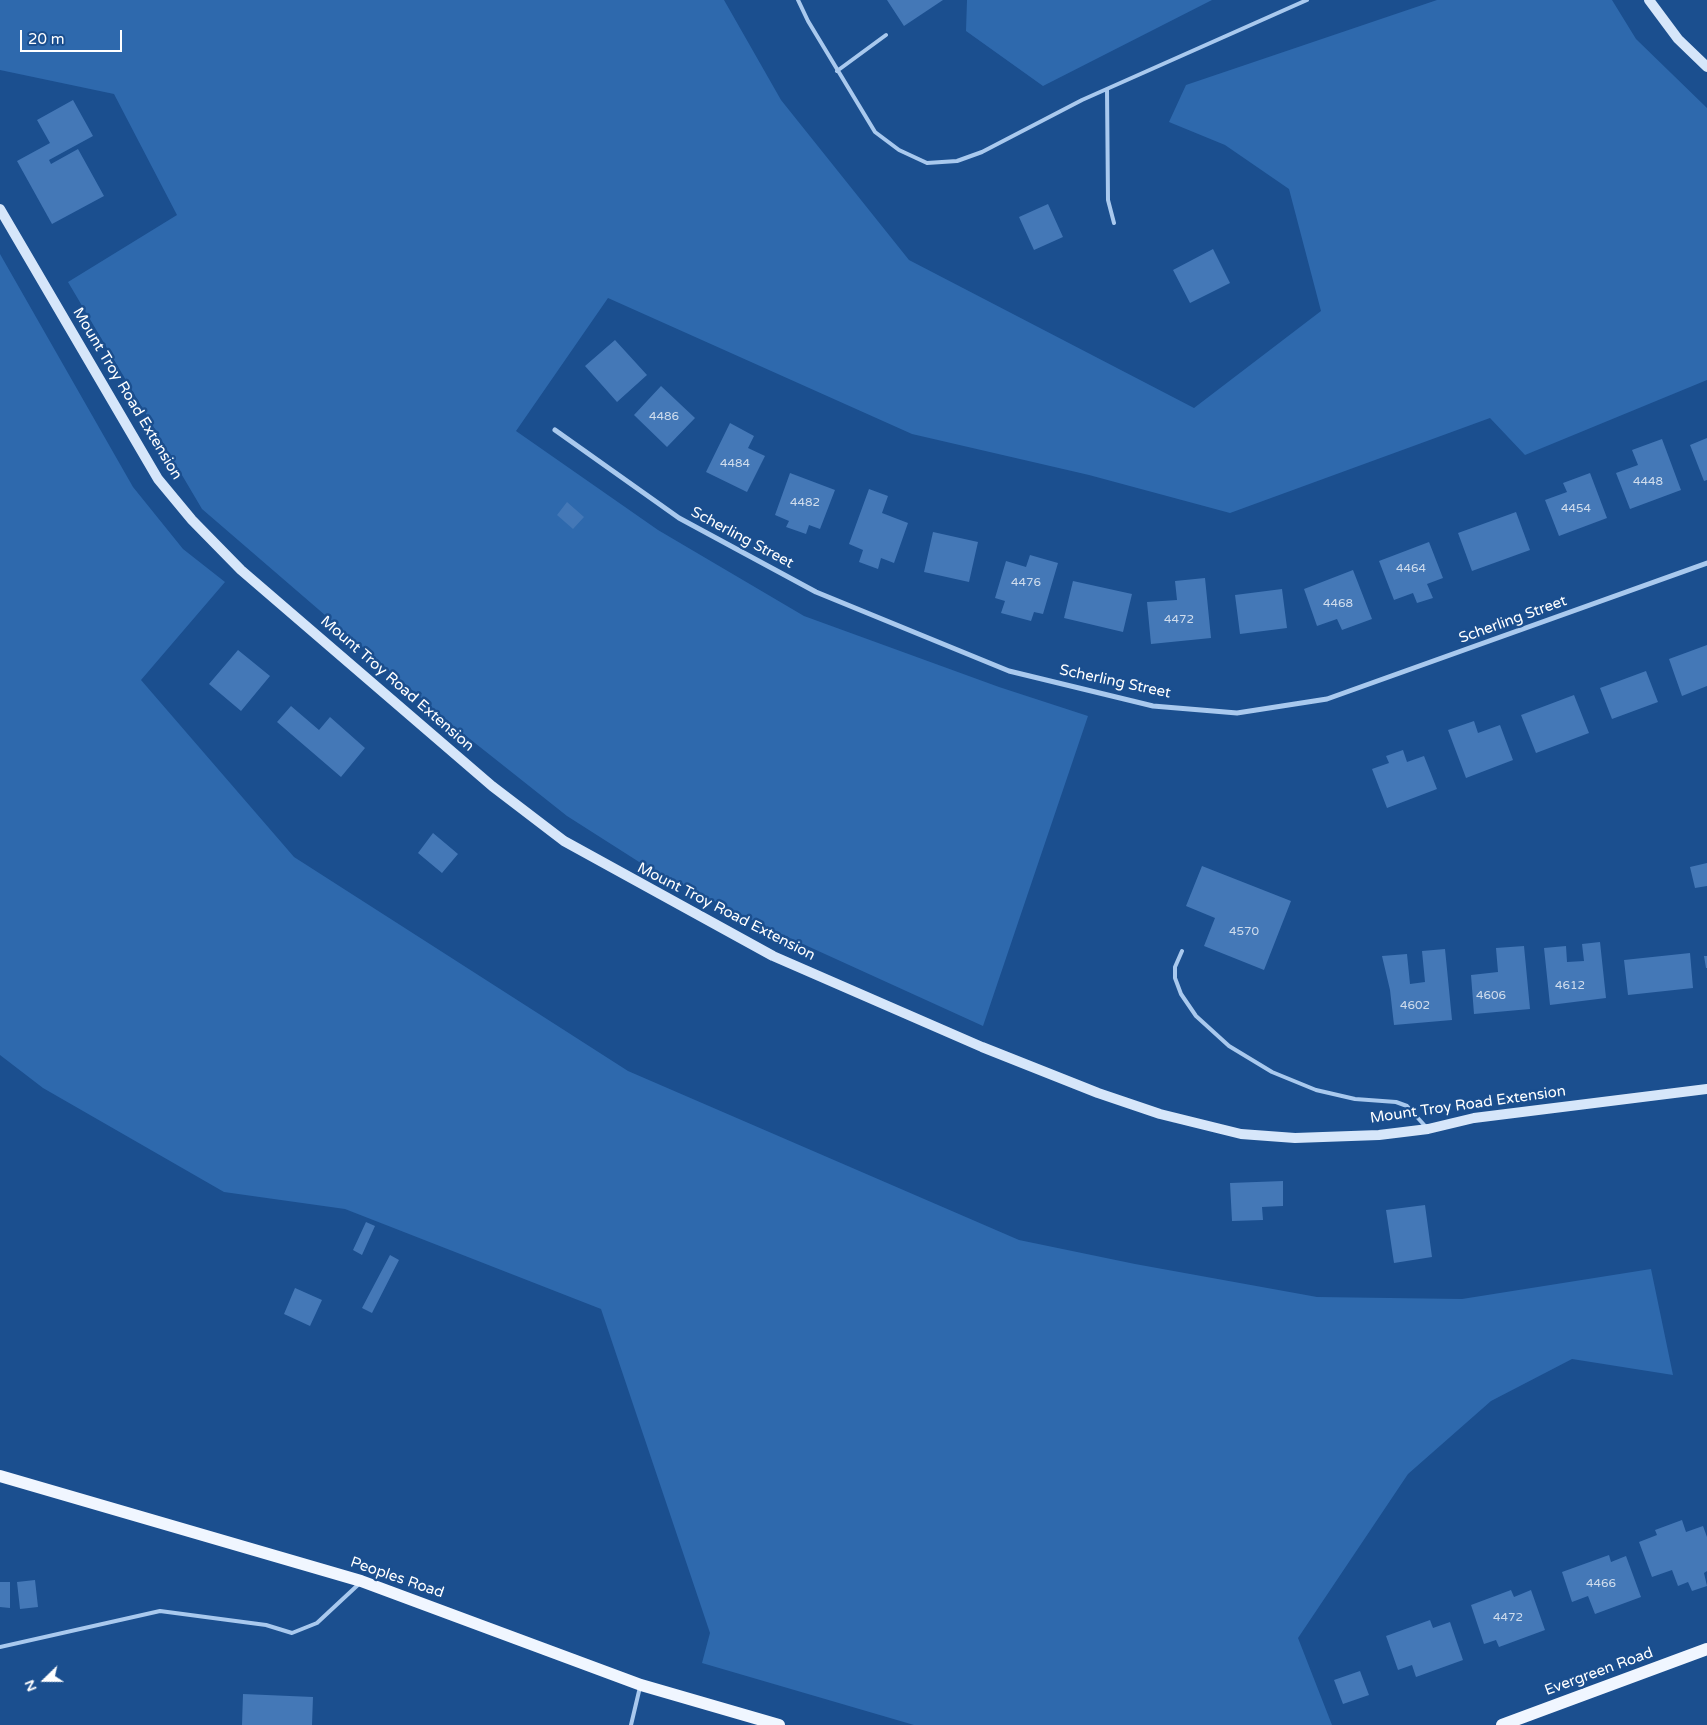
<!DOCTYPE html>
<style>
body{margin:0}
#map{position:relative;width:1707px;height:1725px;overflow:hidden;background:#1b4f8f;font-family:"Varela Round",sans-serif}
canvas{display:block}
.north{position:absolute;left:20px;top:1655px;width:50px;height:50px;-webkit-text-stroke:4px #1b4f8f;paint-order:stroke;rotate:248deg;font-size:14px;font-weight:700;line-height:20px;text-align:center;color:#fff}
.north::after{content:'';display:block;margin:auto;width:18px;height:22px;background:#fff;clip-path:polygon(50% 0,100% 100%,50% 72%,0 100%)}
.scale{position:absolute;left:20px;top:30px;width:102px;height:22px;box-sizing:border-box;border:2px solid #fff;border-top:0;padding-left:6px;font-size:15px;line-height:18px;white-space:nowrap;color:#fff;-webkit-text-stroke:4px #1b4f8f;paint-order:stroke}
</style>
<div id="map">
<canvas width="1707" height="1725"></canvas>
<div class="north">N</div>
<div class="scale">20 m</div>
</div>
<script>
const c = document.querySelector('canvas').getContext('2d');
c.lineJoin = 'round';
function fillPath(path, color) {
  c.fillStyle = color;
  c.fill(path, 'evenodd');
}
function poly(rows) {
  const path = new Path2D();
  for (const r of rows) {
    path.moveTo(r[0], r[1]);
    for (let i = 2; i < r.length; i += 2) path.lineTo(r[i], r[i + 1]);
  }
  return path;
}
function stroke(path, color, width, dash) {
  c.strokeStyle = color;
  c.lineWidth = width;
  c.lineCap = dash ? 'butt' : 'round';
  c.setLineDash(dash || []);
  c.stroke(path);
}
function write(font, color, halo, rows, align = 'center') {
  c.font = font + ' "Varela Round",sans-serif';
  c.lineWidth = 5;
  c.setLineDash([]);
  c.textBaseline = 'middle';
  c.strokeStyle = halo;
  c.fillStyle = color;
  for (const [text, x, y, turn = 0] of rows) {
    c.save();
    c.translate(x, y);
    c.rotate((+turn || 0) * Math.PI / 180);
    c.textAlign = isNaN(turn) ? turn : align;
    if (halo) c.strokeText(text, 0, 0);
    c.fillText(text, 0, 0);
    c.restore();
  }
}
fillPath(poly([
 [0,0,724,0,781,100,909,260,1194,408,1321,311,1289,189,1225,145,1169,122,1186,85,1437,0,1612,0,1636,39,1707,108,1707,380,1525,455,1490,418,1230,513,1089,475,912,434,608,298,516,431,658,530,804,616,999,687,1088,716,983,1026,770,929,647,867,567,816,456,728,202,509,68,282,177,215,114,94,0,70],
 [967,0,1212,0,1043,86,966,31],
 [0,254,133,487,183,549,225,582,141,680,294,857,628,1071,1019,1240,1135,1264,1317,1297,1462,1299,1651,1269,1673,1375,1572,1359,1491,1401,1408,1474,1298,1638,1332,1725,914,1725,702,1663,710,1633,601,1309,345,1209,224,1192,43,1088,0,1055]
]), '#2e69ad');
fillPath(poly([
 [887,0,943,0,904,26],
 [73,100,93,136,49,160,51,164,78,149,104,196,52,224,17,161,50,143,37,120],
 [1048,204,1063,237,1034,250,1019,217],
 [1213,249,1230,283,1190,303,1173,270],
 [615,340,647,375,617,402,585,366],
 [661,386,695,418,667,447,634,415],
 [730,423,754,436,748,448,765,456,747,492,706,472],
 [1707,438,1707,480,1704,481,1690,445],
 [1662,439,1681,490,1630,509,1616,473,1638,465,1632,450],
 [790,473,835,490,820,529,809,525,806,534,786,527,789,521,775,515],
 [1590,473,1607,518,1559,536,1545,500,1567,492,1563,483],
 [869,489,888,496,882,513,908,523,894,563,881,558,878,569,859,562,863,550,849,544],
 [567,502,584,517,573,529,557,515],
 [1516,512,1530,550,1472,571,1458,533],
 [933,532,978,542,969,582,924,572],
 [1429,542,1443,578,1427,584,1433,598,1417,603,1413,593,1394,600,1379,561],
 [1030,555,1058,563,1043,614,1034,612,1031,621,1001,613,1005,601,995,598,1006,561,1026,567],
 [1353,570,1372,619,1342,630,1337,619,1317,626,1304,589],
 [1205,578,1211,638,1151,644,1147,602,1177,600,1175,581],
 [1073,581,1132,594,1123,632,1064,618],
 [1282,589,1287,628,1240,634,1235,595],
 [1707,645,1707,686,1682,696,1669,659],
 [238,650,270,676,241,711,209,684],
 [1646,671,1658,702,1612,719,1600,688],
 [1574,695,1589,733,1536,753,1521,715],
 [291,706,319,730,330,717,365,748,341,777,277,722],
 [1474,721,1478,733,1500,725,1513,760,1466,778,1448,730],
 [1403,750,1407,762,1424,756,1437,789,1387,808,1372,769,1389,763,1386,756],
 [433,833,458,854,442,873,418,853],
 [1707,863,1707,886,1695,888,1690,867],
 [1202,866,1291,901,1264,970,1204,946,1215,918,1186,906],
 [1600,942,1606,998,1550,1005,1544,948,1566,946,1567,962,1584,961,1582,944],
 [1524,946,1530,1009,1474,1014,1471,975,1498,972,1496,948],
 [1445,949,1452,1020,1394,1025,1390,990,1382,956,1407,954,1410,984,1425,982,1422,951],
 [1690,953,1693,988,1628,995,1624,960],
 [1704,956,1707,956,1707,968,1706,968],
 [1283,1181,1283,1206,1262,1207,1263,1220,1232,1221,1230,1183],
 [1425,1205,1432,1257,1394,1263,1386,1210],
 [366,1222,375,1226,362,1255,353,1250],
 [390,1255,399,1260,372,1313,362,1308],
 [295,1288,322,1300,310,1326,284,1314],
 [1682,1520,1686,1532,1703,1526,1707,1537,1707,1571,1704,1573,1707,1586,1692,1591,1688,1582,1678,1586,1672,1570,1652,1577,1639,1542,1657,1535,1655,1530],
 [1609,1555,1611,1562,1626,1556,1641,1597,1595,1614,1588,1596,1572,1602,1562,1572],
 [35,1580,38,1607,20,1609,17,1582],
 [0,1582,10,1582,10,1608,0,1607],
 [1511,1590,1514,1597,1531,1590,1545,1630,1499,1647,1496,1640,1484,1644,1471,1605],
 [1430,1620,1433,1628,1450,1622,1463,1660,1416,1677,1412,1665,1398,1670,1386,1636],
 [1360,1671,1369,1695,1343,1704,1334,1680],
 [243,1694,313,1697,312,1725,242,1725]
]), '#4478b7');
stroke(poly([
 [798,0,808,21,875,132,899,150,927,163,957,161,982,152,1082,100,1307,0],
 [837,71,886,35],
 [1107,89,1108,200,1114,223],
 [1182,951,1175,967,1175,978,1181,994,1196,1016,1229,1046,1272,1072,1316,1090,1355,1099,1396,1102,1407,1106,1426,1127],
 [0,1647,160,1611,266,1625,292,1633,317,1623,360,1583],
 [631,1725,640,1687]
]), '#a9c9ee', 4);
stroke(poly([
 [555,430,679,518,816,592,1009,671,1153,706,1237,713,1327,699,1707,563]
]), '#a9c9ee', 5);
stroke(poly([
 [1649,0,1678,39,1707,67],
 [0,209,158,479,192,520,241,570,492,786,564,841,773,956,982,1047,1098,1093,1160,1114,1241,1134,1295,1138,1379,1135,1428,1129,1474,1118,1707,1089]
]), '#d6e6fa', 10);
stroke(poly([
 [0,1476,361,1581,641,1685,779,1725],
 [1502,1725,1707,1649]
]), '#f0f6ff', 12);
write('12px', '#d0dded', null, [
 ["4486",664,417],
 ["4484",735,464],
 ["4448",1648,482],
 ["4482",805,503],
 ["4454",1576,509],
 ["4464",1411,569],
 ["4476",1026,583],
 ["4468",1338,604],
 ["4472",1179,620],
 ["4570",1244,932],
 ["4612",1570,986],
 ["4606",1491,996],
 ["4602",1415,1006],
 ["4466",1601,1584],
 ["4472",1508,1618]
]);
write('15px', '#fff', '#1b4f8f', [
 ["Mount Troy Road Extension",127,394,59],
 ["Scherling Street",742,538,28],
 ["Scherling Street",1513,620,-20],
 ["Scherling Street",1115,682,12],
 ["Mount Troy Road Extension",397,684,41],
 ["Mount Troy Road Extension",726,912,27],
 ["Mount Troy Road Extension",1468,1105,-8],
 ["Peoples Road",397,1578,19],
 ["Evergreen Road",1599,1672,-20]
]);
</script>
